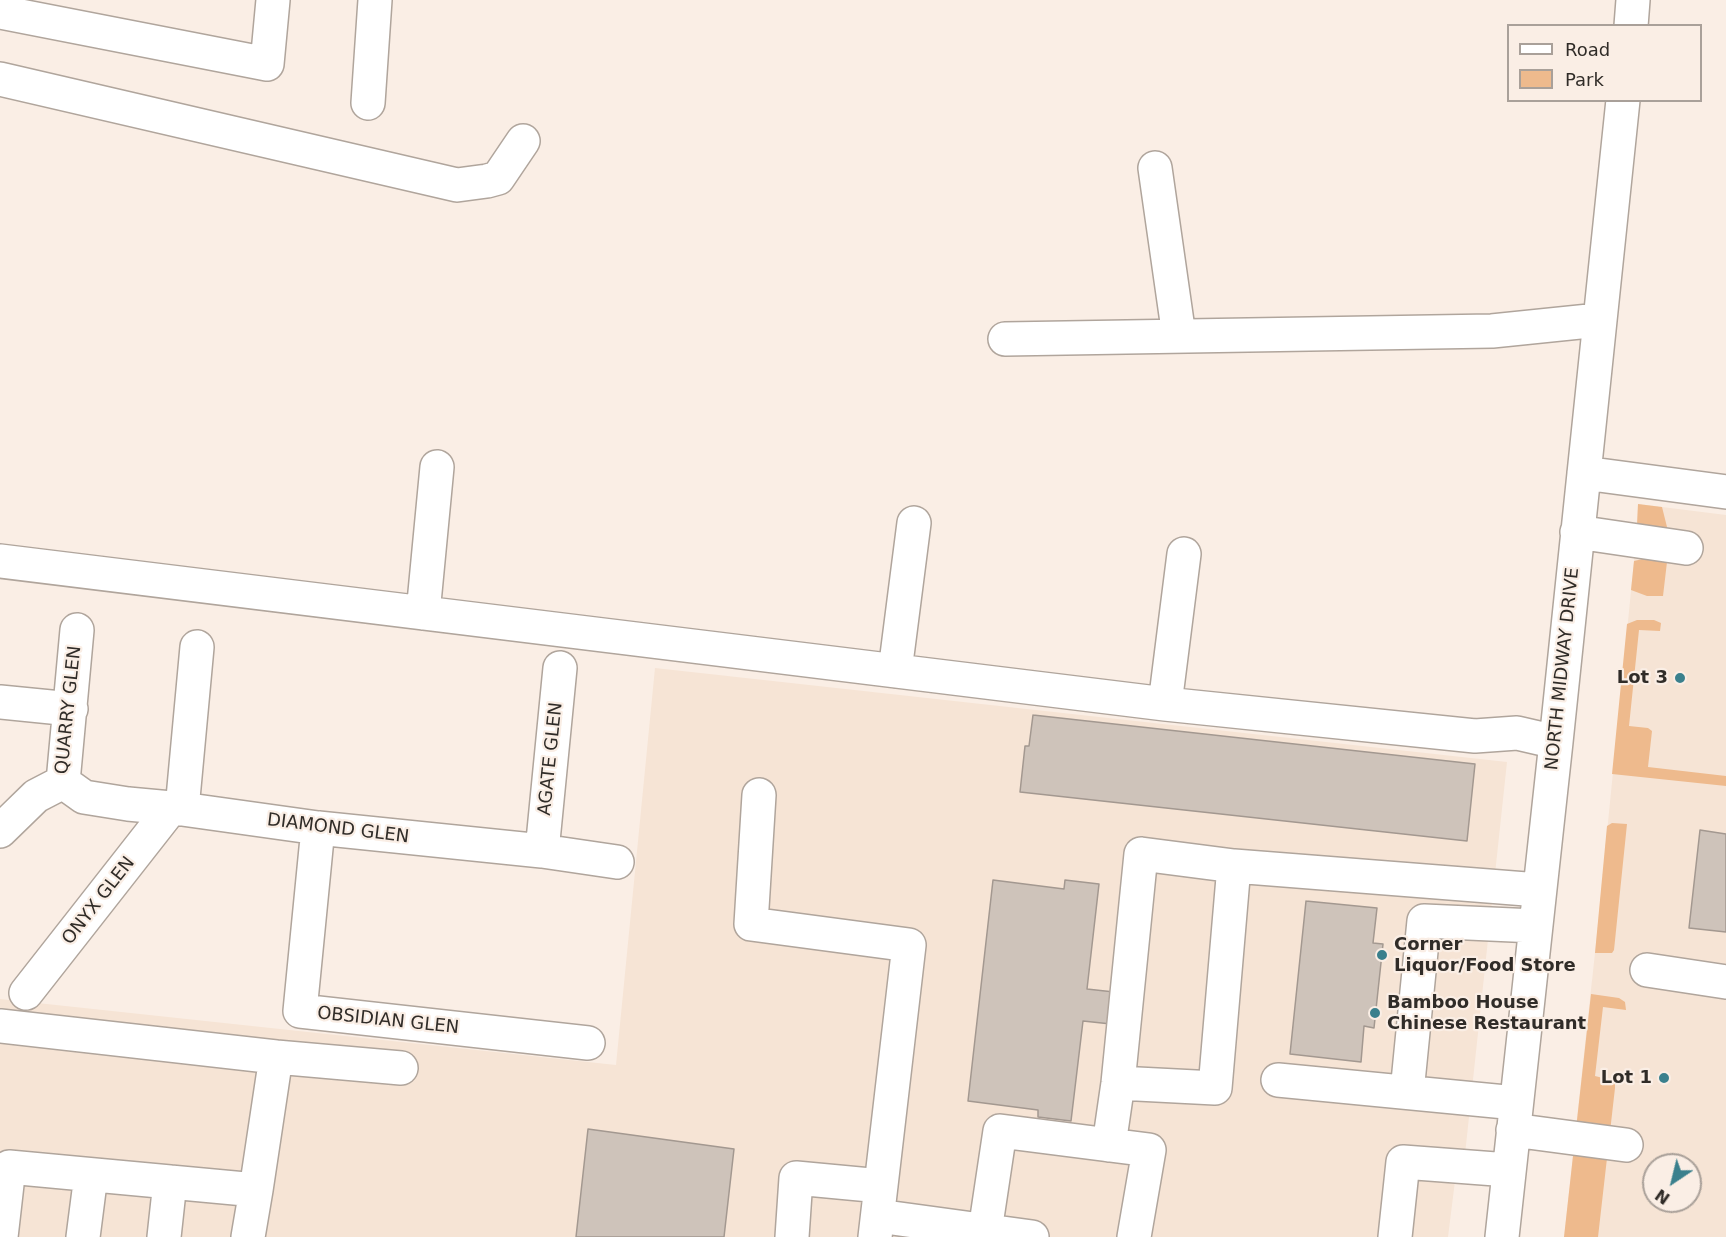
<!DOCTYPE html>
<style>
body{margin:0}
#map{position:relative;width:1726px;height:1237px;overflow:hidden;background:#faeee5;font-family:"DejaVu Sans",sans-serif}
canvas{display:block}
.legend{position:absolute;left:1507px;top:24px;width:195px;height:78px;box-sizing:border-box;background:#faeee5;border:2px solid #a9a099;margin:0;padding:8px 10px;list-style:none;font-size:18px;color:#302c28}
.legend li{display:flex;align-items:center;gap:12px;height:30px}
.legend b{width:30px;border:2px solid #a9a099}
.north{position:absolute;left:1642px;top:1153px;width:60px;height:60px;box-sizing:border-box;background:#faeee5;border:2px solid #a9a099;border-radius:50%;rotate:215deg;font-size:16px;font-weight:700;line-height:24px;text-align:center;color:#302c28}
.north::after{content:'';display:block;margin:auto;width:21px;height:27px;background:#3a808d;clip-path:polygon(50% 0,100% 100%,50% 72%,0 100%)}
</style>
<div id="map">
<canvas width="1726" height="1237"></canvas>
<ul class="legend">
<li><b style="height:8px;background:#fff"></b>Road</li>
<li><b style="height:16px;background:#eeba8d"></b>Park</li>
</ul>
<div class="north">N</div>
</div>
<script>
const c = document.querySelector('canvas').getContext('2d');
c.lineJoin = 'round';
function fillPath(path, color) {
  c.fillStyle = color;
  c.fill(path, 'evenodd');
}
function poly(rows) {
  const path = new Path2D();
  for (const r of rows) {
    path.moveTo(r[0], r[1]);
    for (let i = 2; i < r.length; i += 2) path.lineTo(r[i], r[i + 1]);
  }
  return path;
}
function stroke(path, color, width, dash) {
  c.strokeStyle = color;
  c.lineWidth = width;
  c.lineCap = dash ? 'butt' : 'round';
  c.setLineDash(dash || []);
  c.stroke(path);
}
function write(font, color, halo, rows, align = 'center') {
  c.font = font + ' "DejaVu Sans",sans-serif';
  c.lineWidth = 4.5;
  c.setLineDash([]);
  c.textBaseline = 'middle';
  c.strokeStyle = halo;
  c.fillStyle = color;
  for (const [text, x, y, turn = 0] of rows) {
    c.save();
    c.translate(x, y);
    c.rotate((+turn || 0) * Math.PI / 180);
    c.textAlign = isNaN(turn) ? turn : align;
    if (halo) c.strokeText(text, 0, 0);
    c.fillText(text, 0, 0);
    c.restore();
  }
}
fillPath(poly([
 [1638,504,1726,515,1726,1237,1564,1237,1595,953,1634,561],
 [1654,1165,1690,1165,1690,1201,1654,1201],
 [655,668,1507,762,1463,1173,1456,1173,1448,1237,0,1237,0,999,616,1065]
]), '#f6e4d5');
fillPath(poly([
 [1638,504,1662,507,1669,535,1637,526],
 [1647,558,1667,562,1663,596,1647,596,1631,590,1634,561],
 [1637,620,1654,620,1661,623,1660,631,1639,630,1629,726,1648,728,1652,731,1648,767,1726,776,1726,786,1612,774,1627,624],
 [1612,823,1627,824,1614,950,1612,953,1595,953,1607,826],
 [1591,994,1619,998,1625,1002,1626,1010,1603,1007,1595,1076,1611,1080,1615,1084,1615,1088,1598,1237,1564,1237]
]), '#eeba8d');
const building = poly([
 [1033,715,1475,764,1467,841,1020,792,1025,746,1029,746,1033,715],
 [1700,830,1726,834,1726,932,1689,928,1700,830],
 [993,880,1064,889,1065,880,1099,884,1087,989,1114,992,1111,1024,1083,1021,1071,1121,1038,1117,1038,1110,968,1101,993,880],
 [1306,901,1377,908,1373,943,1383,944,1374,1028,1364,1026,1361,1062,1290,1054,1306,901],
 [588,1129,734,1149,724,1237,576,1237,588,1129]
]);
fillPath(building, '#cec3ba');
stroke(building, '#a39890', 1.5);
const minor = poly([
 [0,12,267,64,273,0],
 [1631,26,1633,0],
 [0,79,457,185,487,181,498,178,523,141],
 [368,103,375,0],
 [1155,168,1179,336],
 [1005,339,1492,331,1599,320],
 [1584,473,1726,492],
 [1577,532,1686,548],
 [0,561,1165,704,1475,736,1517,733,1556,742],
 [423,613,437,467],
 [895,671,914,523],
 [0,702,71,709],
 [1165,704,1184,554],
 [63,782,84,797,128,804,182,809,318,828,542,851,617,862],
 [63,782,77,630],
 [759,795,751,924,909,945,875,1237],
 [182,809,197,647],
 [318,828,300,1011,588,1043],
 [0,831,36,796,63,782],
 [542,851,560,668],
 [1234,866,1539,890],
 [1647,970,1726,982],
 [26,993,171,808],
 [0,1026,276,1057,256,1190],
 [276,1057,401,1068],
 [1278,1080,1516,1103],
 [1407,1092,1424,921,1535,926],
 [1513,1130,1626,1145],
 [1109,1145,1118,1083,1141,854,1234,866,1215,1088,1118,1083],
 [878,1216,1032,1237],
 [985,1231,1000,1131,1149,1150,1134,1237],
 [1,1237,9,1167,256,1190,248,1237],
 [83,1237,91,1175],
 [164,1237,170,1182],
 [792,1237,796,1178,881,1186],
 [1395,1237,1403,1162,1509,1170],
 [1502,1237,1556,742,1623,100]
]);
stroke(minor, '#b0a59c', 36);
stroke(minor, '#fff', 33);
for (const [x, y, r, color] of [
 [1680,678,6,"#3a808d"],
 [1382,955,6,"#3a808d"],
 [1375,1013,6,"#3a808d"],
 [1664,1078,6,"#3a808d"]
]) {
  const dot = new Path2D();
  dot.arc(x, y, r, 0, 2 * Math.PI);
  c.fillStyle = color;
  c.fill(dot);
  stroke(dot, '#faeee5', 2);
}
write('18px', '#302c28', '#faeee5', [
 ["NORTH MIDWAY DRIVE",1563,669,-84],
 ["QUARRY GLEN",69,710,-84],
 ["AGATE GLEN",551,759,-84],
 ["DIAMOND GLEN",338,829,7],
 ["ONYX GLEN",99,901,-52],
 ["OBSIDIAN GLEN",388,1021,6]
]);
write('bold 18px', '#302c28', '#faeee5', [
 ["Lot 3",1668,678],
 ["Corner",1394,945,"left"],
 ["Liquor/Food Store",1394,966,"left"],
 ["Bamboo House",1387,1003,"left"],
 ["Chinese Restaurant",1387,1024,"left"],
 ["Lot 1",1652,1078]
], 'right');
</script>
